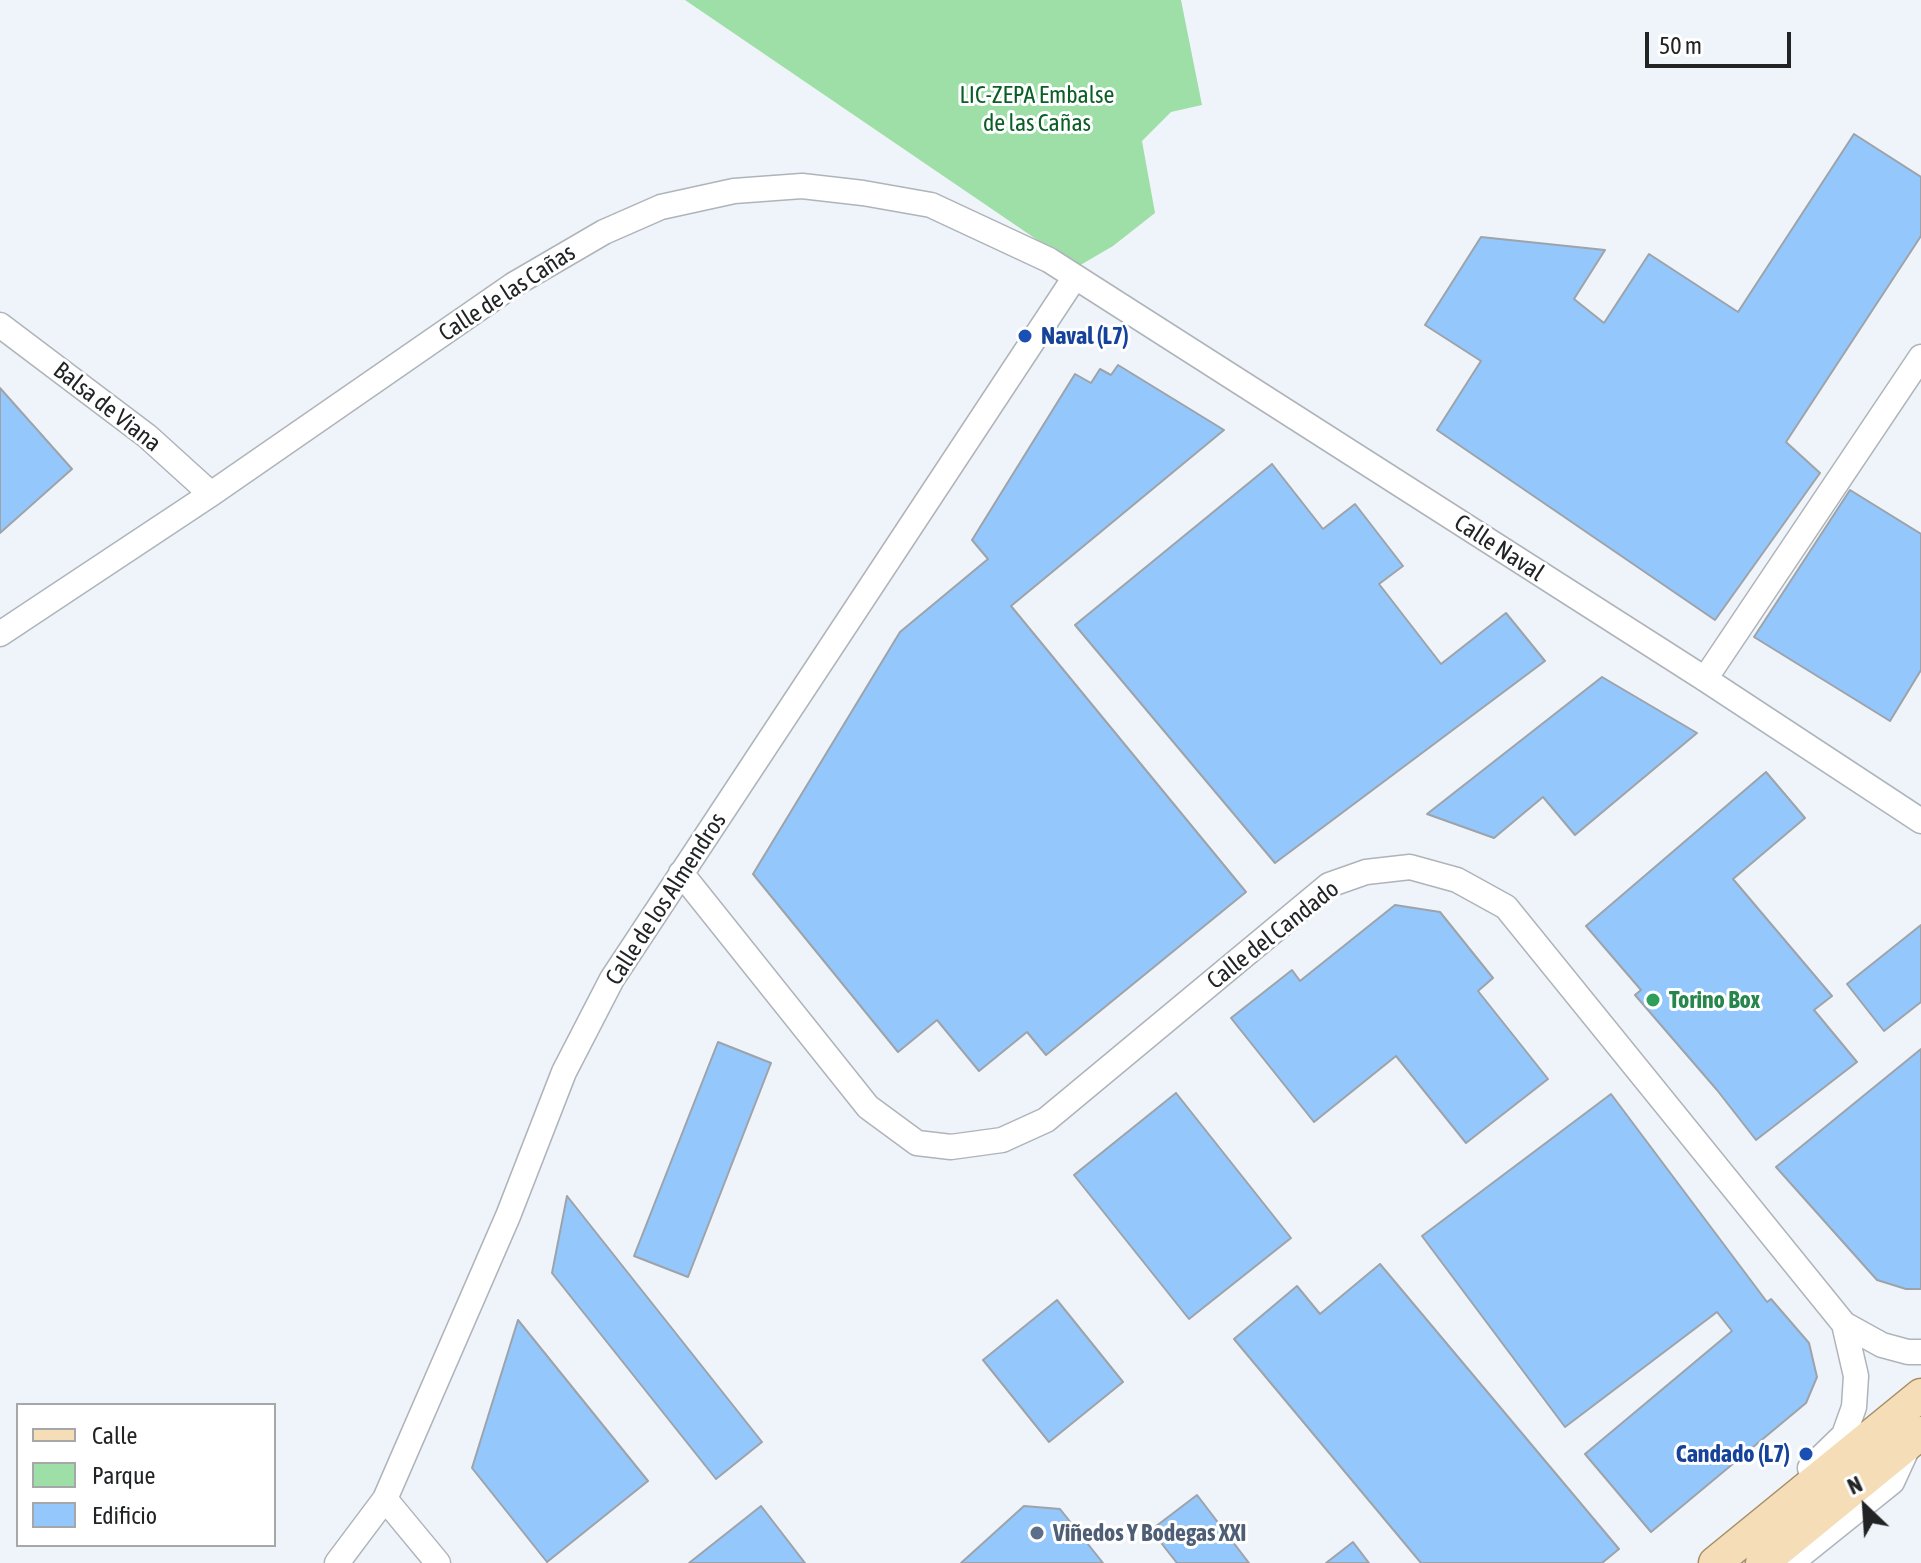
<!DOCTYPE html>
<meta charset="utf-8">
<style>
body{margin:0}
#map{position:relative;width:1921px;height:1563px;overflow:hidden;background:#eff4fa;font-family:"Asap Condensed",sans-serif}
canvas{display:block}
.legend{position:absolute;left:16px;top:1403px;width:260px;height:144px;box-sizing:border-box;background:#fff;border:2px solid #a6a7a8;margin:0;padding:10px 14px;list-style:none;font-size:24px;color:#212325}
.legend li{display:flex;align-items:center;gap:16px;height:40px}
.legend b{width:40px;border:2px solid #a6a7a8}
.north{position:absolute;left:1825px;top:1467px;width:80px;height:80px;-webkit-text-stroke:6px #fff;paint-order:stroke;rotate:335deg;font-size:22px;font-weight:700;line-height:32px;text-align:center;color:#212325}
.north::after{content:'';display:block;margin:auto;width:28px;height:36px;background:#212325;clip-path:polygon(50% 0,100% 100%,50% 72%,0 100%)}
.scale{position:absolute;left:1645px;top:32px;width:146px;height:36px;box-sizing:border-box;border:4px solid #212325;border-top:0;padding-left:10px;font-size:24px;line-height:28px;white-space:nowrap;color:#212325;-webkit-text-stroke:6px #fff;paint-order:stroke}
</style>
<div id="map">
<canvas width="1921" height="1563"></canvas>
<ul class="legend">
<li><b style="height:10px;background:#f5ddb8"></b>Calle</li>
<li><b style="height:22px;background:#9edfa7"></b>Parque</li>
<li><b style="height:22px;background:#94c7fb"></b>Edificio</li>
</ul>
<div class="north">N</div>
<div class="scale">50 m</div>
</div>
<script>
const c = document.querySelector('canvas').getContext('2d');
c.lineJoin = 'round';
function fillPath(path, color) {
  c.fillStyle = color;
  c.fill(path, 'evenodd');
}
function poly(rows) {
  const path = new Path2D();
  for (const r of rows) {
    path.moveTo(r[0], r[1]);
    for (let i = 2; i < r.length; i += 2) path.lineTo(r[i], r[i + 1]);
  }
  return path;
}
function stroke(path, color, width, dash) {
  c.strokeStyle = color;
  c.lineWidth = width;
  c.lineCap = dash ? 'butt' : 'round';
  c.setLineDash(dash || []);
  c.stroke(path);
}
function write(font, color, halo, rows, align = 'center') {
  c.font = font + ' "Asap Condensed",sans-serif';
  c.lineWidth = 6;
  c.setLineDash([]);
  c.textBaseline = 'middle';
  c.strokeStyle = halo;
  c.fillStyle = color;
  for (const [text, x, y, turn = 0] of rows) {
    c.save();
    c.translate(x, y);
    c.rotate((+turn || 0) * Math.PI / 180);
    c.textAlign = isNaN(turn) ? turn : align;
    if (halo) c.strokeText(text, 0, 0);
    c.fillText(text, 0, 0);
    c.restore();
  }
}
fillPath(poly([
 [685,0,1181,0,1202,105,1171,112,1142,141,1155,213,1113,246,1077,267]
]), '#9edfa7');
const building = poly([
 [1854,134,1921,177,1921,236,1786,442,1820,473,1715,620,1437,430,1481,361,1425,325,1481,237,1605,250,1574,299,1604,323,1649,254,1738,312,1854,134],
 [1118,365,1224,430,1011,606,1246,892,1046,1055,1027,1032,979,1071,937,1020,898,1052,753,874,900,632,988,559,972,540,1075,374,1091,383,1100,369,1111,375,1118,365],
 [0,388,72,469,0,533,0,388],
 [1272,464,1323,529,1355,504,1403,566,1379,584,1441,664,1506,613,1545,661,1275,863,1075,625,1272,464],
 [1850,490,1921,534,1921,670,1890,721,1754,637,1850,490],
 [1602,677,1697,733,1575,835,1543,797,1494,838,1427,814,1602,677],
 [1766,772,1805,818,1733,879,1832,996,1814,1010,1857,1062,1756,1140,1717,1090,1635,995,1641,990,1586,926,1766,772],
 [1395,905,1440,912,1493,978,1478,991,1548,1079,1466,1143,1396,1056,1314,1122,1231,1018,1292,970,1300,981,1395,905],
 [1921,925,1921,1002,1884,1031,1847,984,1921,925],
 [718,1042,771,1063,688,1277,634,1256,718,1042],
 [1921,1049,1921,1289,1906,1289,1877,1280,1776,1167,1921,1049],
 [1176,1093,1291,1238,1189,1319,1074,1175,1176,1093],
 [1611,1094,1767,1302,1771,1299,1809,1343,1817,1377,1806,1403,1651,1532,1585,1454,1732,1331,1717,1312,1565,1427,1422,1236,1611,1094],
 [567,1196,762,1442,716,1479,552,1273,567,1196],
 [1380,1264,1619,1549,1602,1563,1421,1563,1234,1339,1297,1286,1320,1314,1380,1264],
 [1057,1300,1123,1382,1049,1442,983,1360,1057,1300],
 [518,1320,648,1481,547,1562,472,1468,518,1320],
 [1197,1495,1249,1563,1177,1563,1151,1530,1197,1495],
 [761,1506,805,1563,689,1563,761,1506],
 [1024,1506,1060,1509,1103,1563,961,1563,1024,1506],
 [1353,1542,1369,1563,1326,1563,1353,1542]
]);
fillPath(building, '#94c7fb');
stroke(building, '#9ea3a9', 2);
const minor = poly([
 [0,325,147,436,211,494],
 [0,634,211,494,513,285,604,232,661,207,734,191,802,186,863,193,931,205,1049,260,1705,679,1921,821],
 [1705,679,1921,357],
 [681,873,868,1107,917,1143,951,1147,1002,1140,1046,1120,1329,885,1366,872,1410,867,1457,880,1506,907,1844,1324,1882,1345,1908,1352,1921,1352],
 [1810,1468,1844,1435,1854,1407,1856,1376,1844,1324],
 [385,1499,438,1563],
 [337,1563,385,1499,508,1216,564,1072,612,979,1075,277],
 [1791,1563,1892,1482,1909,1445]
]);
const major = poly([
 [1715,1563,1921,1395],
 [1762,1563,1921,1433]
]);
stroke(minor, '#afb4ba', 27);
stroke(major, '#a68d65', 35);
stroke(minor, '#fff', 24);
stroke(major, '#f5ddb8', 32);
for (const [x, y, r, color] of [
 [1025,336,8,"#1a4fb4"],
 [1653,1000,8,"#2e9e5b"],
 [1806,1454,8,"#1a4fb4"],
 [1037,1533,8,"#5c6f8a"]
]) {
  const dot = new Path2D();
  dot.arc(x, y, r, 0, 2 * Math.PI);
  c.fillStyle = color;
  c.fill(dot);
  stroke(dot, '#fff', 3);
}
write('24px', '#0b5e26', '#fff', [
 ["LIC-ZEPA Embalse",1037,95],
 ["de las Cañas",1037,123]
]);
write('24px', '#212325', '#fff', [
 ["Calle de las Cañas",507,293,-33],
 ["Balsa de Viana",107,407,38],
 ["Calle Naval",1499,548,33],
 ["Calle de los Almendros",666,899,-57],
 ["Calle del Candado",1273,935,-38]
]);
write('bold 24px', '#164399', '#fff', [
 ["Naval (L7)",1041,336],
 ["Candado (L7)",1790,1454,"right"]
], 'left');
write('bold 24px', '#27864d', '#fff', [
 ["Torino Box",1669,1000]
], 'left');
write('bold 24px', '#4e5e75', '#fff', [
 ["Viñedos Y Bodegas XXI",1053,1533]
], 'left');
</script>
